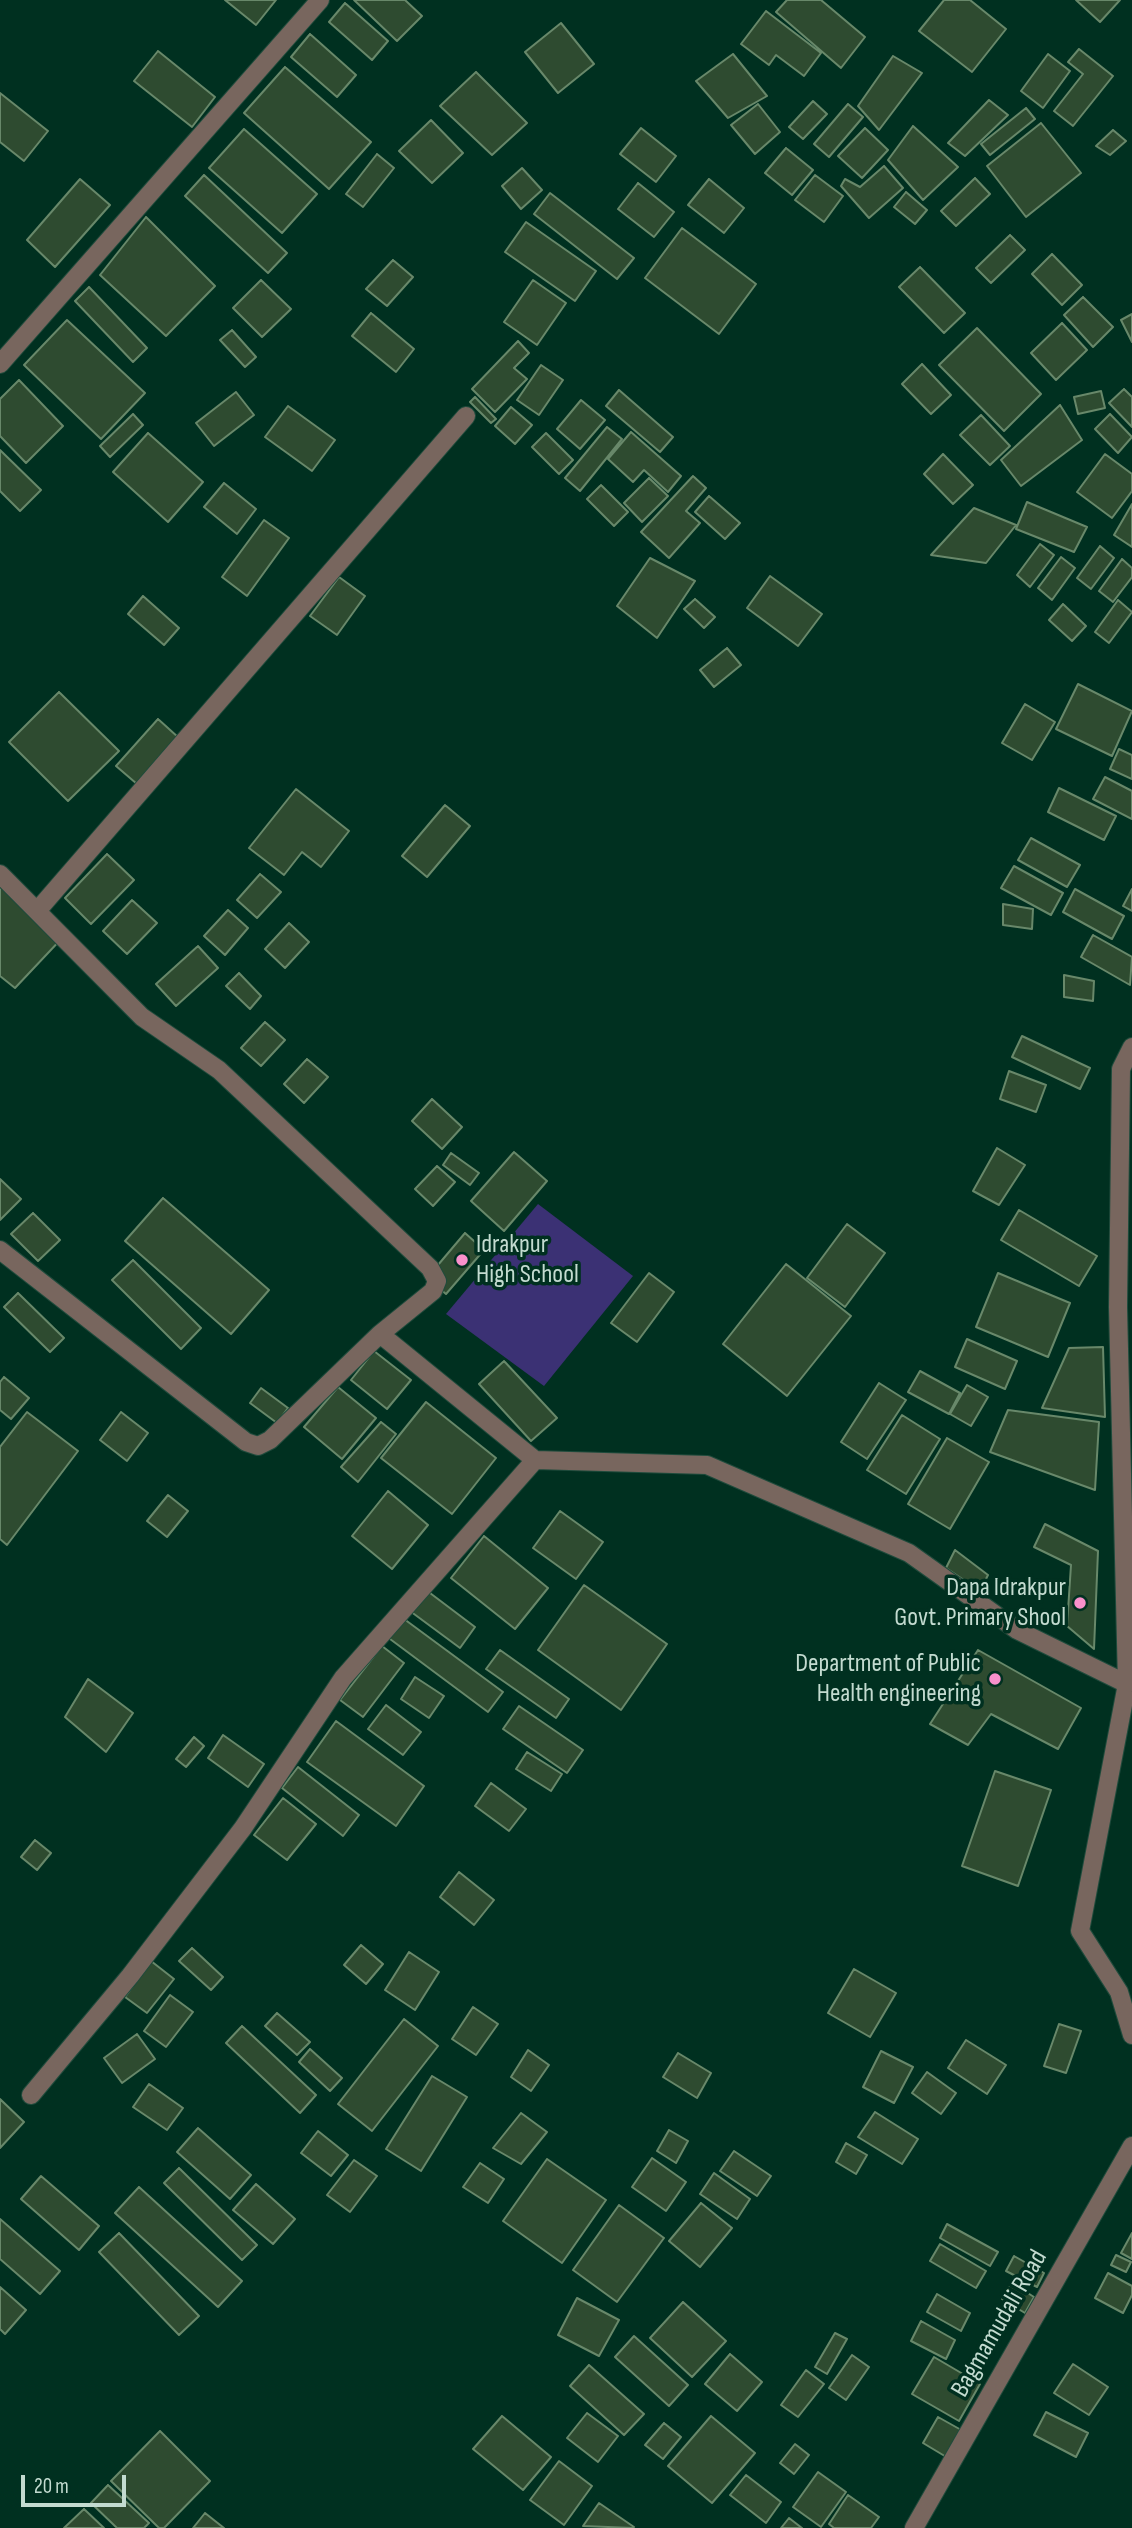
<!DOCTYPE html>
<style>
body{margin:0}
#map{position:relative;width:1132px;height:2528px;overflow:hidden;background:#003020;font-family:"Sofia Sans Condensed",sans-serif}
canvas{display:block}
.scale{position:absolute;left:21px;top:2475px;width:105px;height:32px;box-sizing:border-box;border:4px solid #c3dbd0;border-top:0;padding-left:9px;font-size:21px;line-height:24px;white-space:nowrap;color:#c3dbd0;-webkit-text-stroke:5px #003020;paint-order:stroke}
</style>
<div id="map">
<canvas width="1132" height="2528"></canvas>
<div class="scale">20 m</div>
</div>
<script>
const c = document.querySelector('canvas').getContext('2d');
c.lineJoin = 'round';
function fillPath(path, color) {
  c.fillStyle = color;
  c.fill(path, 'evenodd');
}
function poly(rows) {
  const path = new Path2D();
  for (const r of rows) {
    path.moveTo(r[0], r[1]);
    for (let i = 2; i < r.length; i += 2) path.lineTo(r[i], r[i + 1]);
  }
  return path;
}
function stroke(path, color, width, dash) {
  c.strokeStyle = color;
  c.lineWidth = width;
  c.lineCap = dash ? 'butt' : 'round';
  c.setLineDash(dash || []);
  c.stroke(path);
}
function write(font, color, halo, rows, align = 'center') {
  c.font = font + ' "Sofia Sans Condensed",sans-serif';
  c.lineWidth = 7;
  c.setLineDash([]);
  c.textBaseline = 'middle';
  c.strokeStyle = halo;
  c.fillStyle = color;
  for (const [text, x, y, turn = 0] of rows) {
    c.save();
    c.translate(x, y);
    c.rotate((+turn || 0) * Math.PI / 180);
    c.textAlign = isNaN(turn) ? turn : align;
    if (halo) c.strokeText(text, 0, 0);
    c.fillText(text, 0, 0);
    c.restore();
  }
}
fillPath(poly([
 [538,1204,633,1276,544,1386,446,1314]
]), '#3b3174');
const building = poly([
 [225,0,276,0,256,25,225,0],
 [354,0,405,0,422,16,397,41,354,0],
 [787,0,821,0,865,37,841,68,776,12,787,0],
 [944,0,970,0,1006,29,972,72,919,31,944,0],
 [1076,0,1120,0,1100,22,1076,0],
 [345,3,388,41,372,60,329,22,345,3],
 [766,11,821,53,804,76,776,55,769,65,741,44,766,11],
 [561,23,594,64,558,93,525,52,561,23],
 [310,34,356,75,337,97,291,57,310,34],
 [1079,49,1113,76,1073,126,1054,111,1083,74,1068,62,1079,49],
 [158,51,215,97,192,127,134,81,158,51],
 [733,54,767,96,728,118,696,81,733,54],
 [1048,54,1070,71,1043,108,1021,91,1048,54],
 [893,56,922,73,879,130,858,106,893,56],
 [285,67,371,142,329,189,244,113,285,67],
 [476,72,527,123,492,155,440,106,476,72],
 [0,93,48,131,24,161,0,142,0,93],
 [989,100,1008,115,965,156,948,143,989,100],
 [813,101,827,114,803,139,789,127,813,101],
 [758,104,780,132,755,154,731,125,758,104],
 [848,104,863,117,829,157,814,144,848,104],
 [1026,108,1035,119,990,155,981,144,1026,108],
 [431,120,463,153,432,183,399,151,431,120],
 [1041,123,1081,173,1026,217,987,166,1041,123],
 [913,126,958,167,923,200,888,160,913,126],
 [641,128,676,156,656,182,620,154,641,128],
 [865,128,888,150,862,178,838,156,865,128],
 [244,129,317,194,282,233,209,168,244,129],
 [1113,130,1126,141,1110,155,1096,146,1113,130],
 [786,148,813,170,792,195,765,173,786,148],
 [377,154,394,168,363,207,346,194,377,154],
 [884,166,903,188,869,218,841,186,845,179,860,187,884,166],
 [522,168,542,190,521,209,502,186,522,168],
 [204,175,287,253,268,273,185,196,204,175],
 [815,175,843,196,824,222,795,200,815,175],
 [975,178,990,194,956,226,941,211,975,178],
 [80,179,110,205,55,267,27,240,80,179],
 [709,179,744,208,724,233,688,205,709,179],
 [638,183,674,212,654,237,618,209,638,183],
 [906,192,927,210,915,224,894,207,906,192],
 [550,193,634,258,617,279,534,214,550,193],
 [146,217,215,286,166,336,100,275,146,217],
 [526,222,596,271,575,301,505,252,526,222],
 [682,228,756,284,719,334,645,278,682,228],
 [1010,235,1025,250,991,283,976,268,1010,235],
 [1052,254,1082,285,1062,305,1032,274,1052,254],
 [393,260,413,277,387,306,366,289,393,260],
 [920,267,965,313,944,333,899,287,920,267],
 [261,280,291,309,262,337,233,308,261,280],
 [533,280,566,303,537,345,504,322,533,280],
 [89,287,147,348,133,362,75,301,89,287],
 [1083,297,1113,327,1093,347,1064,315,1083,297],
 [371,313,414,349,396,372,352,336,371,313],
 [1132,314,1132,342,1121,320,1132,314],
 [67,320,145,393,101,439,24,365,67,320],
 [1062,323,1087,350,1056,380,1031,353,1062,323],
 [977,328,1041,394,1004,431,939,365,977,328],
 [232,330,256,357,245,367,220,340,232,330],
 [518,341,529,353,514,368,527,379,495,412,472,389,518,341],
 [922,364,951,395,931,414,902,384,922,364],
 [541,365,563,380,539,415,517,400,541,365],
 [19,380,63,426,26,463,0,436,0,399,19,380],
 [1124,389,1132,397,1132,427,1109,403,1124,389],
 [619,390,673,437,660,452,606,406,619,390],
 [1101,391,1105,408,1078,414,1074,397,1101,391],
 [236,392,254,415,214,446,196,423,236,392],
 [475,397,496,419,491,423,470,402,475,397],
 [581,400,605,420,580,449,557,429,581,400],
 [1060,405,1082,440,1021,486,1001,460,1060,405],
 [288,406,335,440,312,471,265,437,288,406],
 [511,407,532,425,515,444,495,426,511,407],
 [133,414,143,425,110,457,100,446,133,414],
 [1110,414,1132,437,1118,453,1095,429,1110,414],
 [981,415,1010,446,990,465,960,435,981,415],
 [607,427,622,439,580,491,565,478,607,427],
 [631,432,681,476,668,492,644,470,633,482,608,459,631,432],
 [148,433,203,482,168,522,113,472,148,433],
 [546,433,573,460,559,474,532,447,546,433],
 [0,450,41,490,20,511,0,491,0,450],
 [943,454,973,485,953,504,924,474,943,454],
 [1105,454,1132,474,1132,491,1112,518,1077,492,1105,454],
 [693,476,706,488,686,511,700,523,669,558,641,532,693,476],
 [649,478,668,496,642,522,624,503,649,478],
 [224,483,256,509,237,534,204,507,224,483],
 [601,485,628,512,614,526,587,499,601,485],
 [709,496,740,523,725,539,695,512,709,496],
 [1027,502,1087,527,1074,552,1016,529,1027,502],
 [1132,504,1132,547,1114,535,1132,504],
 [974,508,1016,525,986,563,931,555,974,508],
 [264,520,289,538,247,596,222,577,264,520],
 [1040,544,1054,555,1030,587,1017,575,1040,544],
 [1100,546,1114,558,1091,589,1077,578,1100,546],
 [1061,557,1075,568,1052,600,1038,588,1061,557],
 [650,558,695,581,657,638,617,606,650,558],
 [1122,559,1132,568,1132,577,1113,602,1099,591,1122,559],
 [770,576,822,614,798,646,747,608,770,576],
 [339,577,365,596,337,635,310,616,339,577],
 [143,596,179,628,164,645,128,614,143,596],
 [695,599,715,617,704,628,684,609,695,599],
 [1118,600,1132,612,1109,643,1095,632,1118,600],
 [1063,604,1086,626,1072,641,1049,620,1063,604],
 [727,648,741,665,714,687,700,670,727,648],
 [1078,684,1132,711,1112,756,1056,729,1078,684],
 [59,692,119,751,68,801,9,742,59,692],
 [1025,704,1055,722,1032,760,1002,743,1025,704],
 [158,719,179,738,137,784,116,766,158,719],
 [1119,749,1132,755,1132,779,1110,769,1119,749],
 [1105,777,1132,791,1132,819,1093,799,1105,777],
 [1059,788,1116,816,1104,840,1048,812,1059,788],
 [296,789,349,831,321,867,302,852,284,875,249,848,296,789],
 [445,805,470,826,427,877,402,856,445,805],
 [1031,838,1080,865,1067,887,1018,860,1031,838],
 [107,854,134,880,91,924,65,898,107,854],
 [1014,866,1063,893,1051,915,1001,888,1014,866],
 [260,874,281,892,257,918,237,900,260,874],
 [0,877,64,936,15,988,0,976,0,877],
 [1075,889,1124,916,1112,939,1063,912,1075,889],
 [1132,889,1132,911,1123,906,1132,889],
 [132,900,157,923,127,954,103,931,132,900],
 [1003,904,1033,909,1032,929,1003,925,1003,904],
 [228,910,248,928,225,955,204,936,228,910],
 [289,923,309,942,285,968,265,949,289,923],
 [1093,935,1132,957,1130,985,1081,957,1093,935],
 [198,946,218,968,176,1006,156,984,198,946],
 [239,973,261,996,250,1009,226,986,239,973],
 [1064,975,1094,981,1093,1001,1064,997,1064,975],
 [265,1022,285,1040,261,1066,241,1048,265,1022],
 [1022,1036,1090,1068,1080,1089,1012,1057,1022,1036],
 [307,1059,328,1077,304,1103,284,1084,307,1059],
 [1009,1071,1046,1085,1036,1112,1000,1099,1009,1071],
 [432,1099,462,1127,442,1149,412,1121,432,1099],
 [997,1148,1025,1165,999,1205,973,1191,997,1148],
 [514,1152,547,1181,504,1231,471,1201,514,1152],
 [451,1153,479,1173,470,1185,443,1165,451,1153],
 [437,1166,455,1182,433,1206,415,1189,437,1166],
 [0,1179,21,1199,0,1220,0,1179],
 [163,1198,269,1290,231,1334,125,1241,163,1198],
 [1019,1210,1097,1256,1079,1286,1001,1240,1019,1210],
 [33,1213,60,1240,38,1261,11,1234,33,1213],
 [847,1224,885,1253,845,1307,807,1278,847,1224],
 [465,1233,484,1250,446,1294,427,1278,465,1233],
 [133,1260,201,1328,181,1349,112,1280,133,1260],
 [786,1264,851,1316,787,1396,723,1344,786,1264],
 [649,1273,674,1292,637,1342,611,1323,649,1273],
 [998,1273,1070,1303,1048,1357,976,1327,998,1273],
 [18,1293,64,1338,50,1352,4,1307,18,1293],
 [967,1339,1017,1361,1005,1389,955,1367,967,1339],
 [1103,1347,1105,1417,1042,1408,1069,1348,1103,1347],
 [374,1351,411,1380,387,1409,351,1380,374,1351],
 [504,1361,557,1418,531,1441,479,1384,504,1361],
 [920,1371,960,1393,949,1414,908,1392,920,1371],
 [4,1377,29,1398,11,1419,0,1410,0,1382,4,1377],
 [879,1383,906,1400,867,1459,841,1442,879,1383],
 [967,1385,988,1397,971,1426,950,1414,967,1385],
 [338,1387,376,1418,342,1459,304,1427,338,1387],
 [261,1388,288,1408,277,1423,250,1403,261,1388],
 [426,1402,496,1458,452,1514,381,1458,426,1402],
 [1008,1410,1099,1422,1095,1490,990,1452,1008,1410],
 [27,1412,78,1451,7,1545,0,1539,0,1447,27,1412],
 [121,1412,148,1433,127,1461,100,1440,121,1412],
 [902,1415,940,1439,906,1494,867,1470,902,1415],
 [381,1422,396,1434,358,1482,341,1467,381,1422],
 [947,1438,989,1462,950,1529,908,1504,947,1438],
 [388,1491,428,1525,392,1569,352,1536,388,1491],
 [168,1495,188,1511,167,1537,147,1521,168,1495],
 [560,1511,603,1542,576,1579,533,1548,560,1511],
 [1045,1524,1098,1551,1094,1649,1067,1626,1071,1565,1034,1547,1045,1524],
 [484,1536,548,1588,515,1629,451,1578,484,1536],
 [955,1550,988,1575,980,1591,946,1568,955,1550],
 [584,1585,667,1644,621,1710,538,1650,584,1585],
 [426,1590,475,1627,460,1648,410,1611,426,1590],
 [400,1616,503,1692,488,1712,386,1636,400,1616],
 [382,1646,404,1663,363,1717,340,1700,382,1646],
 [500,1650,569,1699,556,1718,486,1669,500,1650],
 [978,1650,1081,1708,1058,1749,991,1714,968,1745,930,1724,978,1650],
 [415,1677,444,1696,429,1718,401,1699,415,1677],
 [88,1679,133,1713,106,1752,65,1717,88,1679],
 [386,1705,421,1732,403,1755,368,1729,386,1705],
 [519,1706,583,1750,567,1773,503,1729,519,1706],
 [336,1721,424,1786,396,1826,307,1762,336,1721],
 [223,1735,264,1764,248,1787,208,1758,223,1735],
 [194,1737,204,1746,186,1767,176,1759,194,1737],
 [527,1752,562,1774,551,1791,516,1769,527,1752],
 [298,1767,359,1815,343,1836,282,1788,298,1767],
 [995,1771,1051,1790,1018,1886,962,1866,995,1771],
 [491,1783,526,1809,509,1831,475,1806,491,1783],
 [283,1798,316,1824,287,1860,254,1835,283,1798],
 [35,1840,51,1853,37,1870,21,1857,35,1840],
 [459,1872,494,1900,474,1925,440,1897,459,1872],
 [361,1945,383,1964,366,1984,344,1965,361,1945],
 [192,1948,223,1977,211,1990,179,1961,192,1948],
 [409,1952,439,1972,415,2010,385,1990,409,1952],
 [151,1961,174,1979,147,2013,125,1997,151,1961],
 [854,1969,896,1993,870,2037,828,2013,854,1969],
 [170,1995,193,2012,166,2047,144,2031,170,1995],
 [473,2007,498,2024,476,2055,452,2039,473,2007],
 [277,2013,310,2042,297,2055,265,2026,277,2013],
 [404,2019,438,2046,372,2131,338,2104,404,2019],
 [1059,2024,1081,2031,1066,2073,1044,2066,1059,2024],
 [242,2026,316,2095,300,2113,226,2043,242,2026],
 [137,2034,155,2059,122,2083,104,2058,137,2034],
 [966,2040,1006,2065,987,2094,948,2068,966,2040],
 [310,2049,342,2078,330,2091,299,2062,310,2049],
 [528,2050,549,2065,531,2091,511,2077,528,2050],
 [881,2051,913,2067,894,2103,863,2087,881,2051],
 [678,2053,711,2073,697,2098,663,2077,678,2053],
 [927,2072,956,2093,941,2114,912,2093,927,2072],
 [432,2076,467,2097,421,2171,386,2149,432,2076],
 [149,2084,183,2108,167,2130,133,2107,149,2084],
 [0,2099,24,2122,0,2148,0,2099],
 [875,2112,918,2139,902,2164,858,2137,875,2112],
 [521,2113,547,2132,521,2164,493,2148,521,2113],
 [198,2128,251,2175,230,2199,177,2152,198,2128],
 [669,2130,688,2141,676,2163,657,2151,669,2130],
 [318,2131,348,2155,331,2176,301,2153,318,2131],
 [846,2143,867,2155,856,2174,836,2162,846,2143],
 [734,2151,771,2176,757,2196,720,2171,734,2151],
 [652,2158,686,2182,666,2211,632,2187,652,2158],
 [547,2159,606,2200,562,2263,503,2221,547,2159],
 [354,2160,377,2176,350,2212,327,2195,354,2160],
 [480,2163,504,2179,488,2203,463,2187,480,2163],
 [179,2168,257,2245,242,2260,164,2183,179,2168],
 [714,2173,750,2199,737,2219,700,2194,714,2173],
 [41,2176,99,2226,79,2250,21,2199,41,2176],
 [256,2184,295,2219,273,2244,233,2210,256,2184],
 [139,2187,242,2281,218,2307,115,2213,139,2187],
 [701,2203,732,2228,700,2267,669,2241,701,2203],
 [619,2205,664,2238,617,2302,573,2270,619,2205],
 [0,2219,60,2271,40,2294,0,2259,0,2219],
 [947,2224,998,2252,990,2266,940,2238,947,2224],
 [119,2233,199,2316,179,2335,99,2252,119,2233],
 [1132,2233,1132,2259,1121,2253,1132,2233],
 [940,2244,986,2271,976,2288,930,2261,940,2244],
 [1116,2255,1131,2262,1126,2272,1111,2265,1116,2255],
 [1014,2256,1044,2273,1037,2287,1006,2271,1014,2256],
 [1108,2273,1132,2286,1132,2295,1123,2313,1095,2298,1108,2273],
 [1012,2283,1034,2297,1025,2313,1002,2299,1012,2283],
 [0,2287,26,2310,5,2334,0,2329,0,2287],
 [937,2294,970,2313,961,2331,927,2312,937,2294],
 [577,2298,619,2320,599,2356,558,2335,577,2298],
 [683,2302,726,2341,692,2377,650,2338,683,2302],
 [921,2321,955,2340,946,2359,911,2341,921,2321],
 [835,2333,847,2339,827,2374,815,2367,835,2333],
 [634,2336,688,2385,669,2406,615,2357,634,2336],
 [730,2354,762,2382,737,2411,705,2384,730,2354],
 [852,2355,869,2367,846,2400,829,2388,852,2355],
 [934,2357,980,2384,959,2421,912,2394,934,2357],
 [1073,2364,1108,2387,1089,2415,1054,2393,1073,2364],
 [589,2365,644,2414,624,2435,570,2386,589,2365],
 [806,2370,824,2384,798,2417,781,2405,806,2370],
 [1046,2412,1088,2433,1076,2457,1034,2435,1046,2412],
 [587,2413,618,2436,598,2462,567,2438,587,2413],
 [502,2416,551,2457,523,2490,473,2449,502,2416],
 [711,2416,755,2453,712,2503,668,2466,711,2416],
 [938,2417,963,2431,948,2458,923,2443,938,2417],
 [664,2423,681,2437,663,2459,645,2445,664,2423],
 [160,2431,210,2481,164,2528,159,2528,111,2481,160,2431],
 [795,2444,809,2455,794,2474,780,2463,795,2444],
 [559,2461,592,2486,564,2525,530,2500,559,2461],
 [818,2472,846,2492,821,2527,793,2507,818,2472],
 [746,2475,781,2502,766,2523,730,2495,746,2475],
 [108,2485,149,2523,144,2528,117,2528,91,2503,108,2485],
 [848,2495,879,2517,871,2528,834,2528,829,2524,848,2495],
 [599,2503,634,2527,633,2528,583,2526,599,2503],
 [84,2509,104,2528,64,2528,84,2509],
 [205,2513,224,2528,193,2528,205,2513],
 [789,2518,802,2528,781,2528,789,2518]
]);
fillPath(building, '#2e4b30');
stroke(building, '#68886a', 2);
const minor = poly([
 [0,364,320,0],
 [0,874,142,1017,219,1070,430,1268,437,1281,433,1291,380,1334,535,1460,707,1465,909,1553,1017,1630,1127,1684],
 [37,911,466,416],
 [1132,1047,1121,1069,1118,1307,1127,1684,1080,1931,1119,1992,1132,2035],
 [0,1250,246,1442,258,1446,270,1440,380,1334],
 [31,2095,130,1976,243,1828,343,1678,535,1460],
 [914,2528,1132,2146]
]);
stroke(minor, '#1f4b3c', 20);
stroke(minor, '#78665e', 18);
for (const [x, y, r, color] of [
 [462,1260,7,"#f890cb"],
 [1080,1603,7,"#f890cb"],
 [995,1679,7,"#f890cb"]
]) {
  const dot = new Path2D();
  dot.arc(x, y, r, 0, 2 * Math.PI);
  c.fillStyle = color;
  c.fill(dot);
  stroke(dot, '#003020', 2.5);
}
write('26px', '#c3dbd0', '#003020', [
 ["Idrakpur",476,1245,"left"],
 ["High School",476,1275,"left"],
 ["Dapa Idrakpur",1066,1588],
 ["Govt. Primary Shool",1066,1618],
 ["Department of Public",981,1664],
 ["Health engineering",981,1694]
], 'right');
write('26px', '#c3dbd0', '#003020', [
 ["Bagmamudali Road",1000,2324,-60]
]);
</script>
